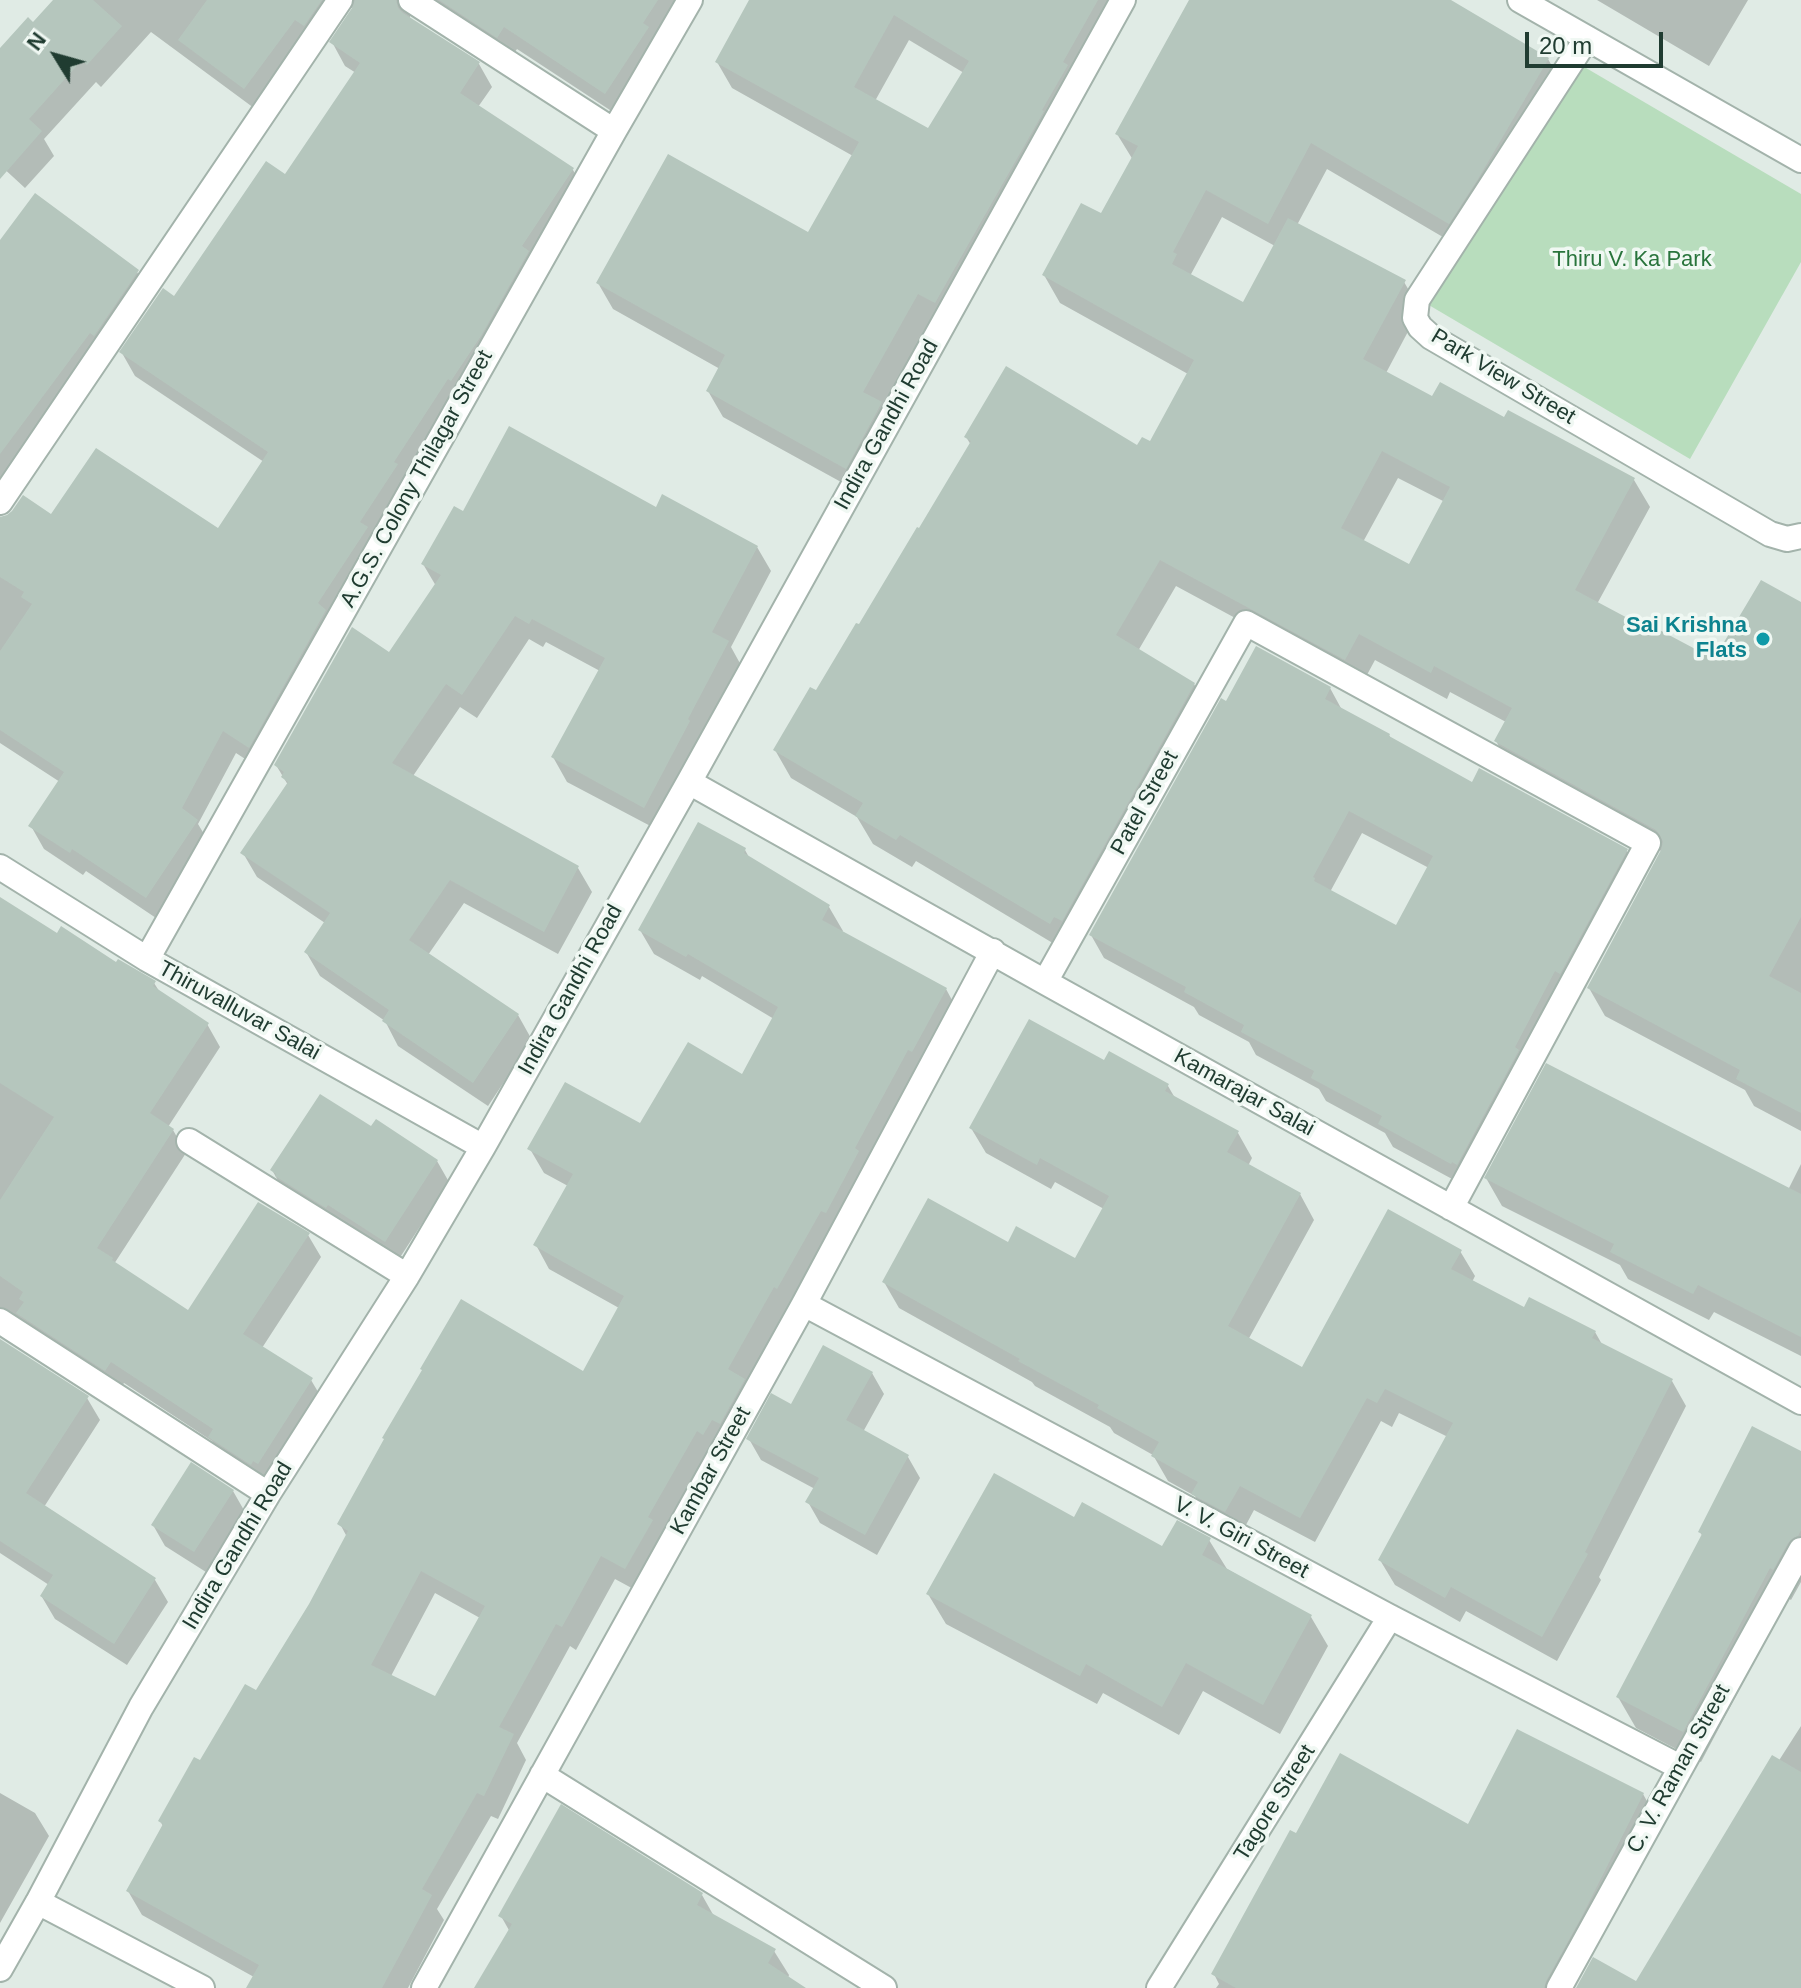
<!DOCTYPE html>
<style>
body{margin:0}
#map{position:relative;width:1801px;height:1988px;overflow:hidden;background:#e0ebe5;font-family:Arial,sans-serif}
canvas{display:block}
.north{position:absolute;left:16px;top:16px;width:80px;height:80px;-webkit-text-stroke:6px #f0f8f3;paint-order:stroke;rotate:307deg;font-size:22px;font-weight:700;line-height:32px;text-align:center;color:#203c31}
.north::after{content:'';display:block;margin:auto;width:28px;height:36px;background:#203c31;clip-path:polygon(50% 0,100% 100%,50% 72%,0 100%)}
.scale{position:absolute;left:1525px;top:32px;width:138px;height:36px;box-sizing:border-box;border:4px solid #203c31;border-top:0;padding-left:10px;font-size:24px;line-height:28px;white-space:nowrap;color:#203c31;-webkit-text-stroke:6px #f0f8f3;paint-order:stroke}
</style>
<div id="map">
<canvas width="1801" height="1988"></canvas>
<div class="north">N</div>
<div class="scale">20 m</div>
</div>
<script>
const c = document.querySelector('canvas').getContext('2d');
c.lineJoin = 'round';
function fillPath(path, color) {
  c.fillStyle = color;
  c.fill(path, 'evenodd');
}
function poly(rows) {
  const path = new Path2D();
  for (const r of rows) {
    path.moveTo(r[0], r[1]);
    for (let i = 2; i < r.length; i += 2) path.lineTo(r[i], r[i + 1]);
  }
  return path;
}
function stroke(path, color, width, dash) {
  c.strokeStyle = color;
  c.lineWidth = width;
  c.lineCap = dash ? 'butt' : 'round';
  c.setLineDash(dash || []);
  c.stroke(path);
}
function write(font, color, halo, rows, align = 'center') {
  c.font = font + ' Arial,sans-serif';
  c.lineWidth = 7;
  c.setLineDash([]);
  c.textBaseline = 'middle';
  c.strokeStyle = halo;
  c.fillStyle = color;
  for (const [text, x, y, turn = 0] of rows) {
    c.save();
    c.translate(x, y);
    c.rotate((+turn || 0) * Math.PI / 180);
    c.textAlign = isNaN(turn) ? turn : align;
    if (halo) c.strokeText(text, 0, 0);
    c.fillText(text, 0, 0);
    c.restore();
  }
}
fillPath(poly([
 [1569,58,1801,194,1801,262,1690,459,1422,301]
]), '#b8ddbd');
fillPath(poly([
 [56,0,686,0,619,116,517,49,510,59,418,9,410,16,410,19,479,64,492,87,478,107,573,170,586,193,262,770,236,753,198,824,210,844,159,920,86,871,83,875,44,849,31,826,60,782,0,743,0,519,52,517,218,530,264,462,135,376,122,353,174,299,286,177,356,73,345,66,332,42,355,7,348,9,258,111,151,32,101,87,96,82,44,139,54,156,25,188,0,165,0,51,33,25],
 [752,0,1108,0,1117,16,933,319,883,407,896,430,861,493,723,417,708,391,720,369,613,309,598,283,809,234,853,156,732,88,717,62],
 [909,40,964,73,929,130,875,101],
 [1198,0,1449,0,1548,59,1564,87,1493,207,1465,250,1327,169,1297,225,1404,282,1420,309,1386,373,1433,398,1505,419,1634,480,1650,507,1597,604,1651,633,1715,661,1801,605,1801,1131,1754,1106,1745,1090,1605,1016,1589,988,1663,852,1512,769,1496,741,1506,722,1450,692,1447,699,1375,660,1361,686,1176,586,1138,651,1194,684,1210,712,1066,951,916,861,912,867,873,844,857,817,791,778,775,750,816,693,920,531,971,445,966,437,1138,448,1151,444,1188,374,1060,303,1044,275,1102,216,1133,160,1117,134],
 [1222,217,1275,246,1243,305,1190,276],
 [1398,478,1445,502,1410,567,1363,542],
 [1597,0,1748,0,1709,66],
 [0,243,137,272,151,295,0,517],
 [656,509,757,547,771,571,731,647,742,667,658,830,567,782,553,757,600,671,546,642,543,647,529,639,477,718,460,707,413,776,578,868,592,892,558,954,464,903,428,955,518,1015,532,1040,488,1106,398,1046,385,1021,320,976,306,952,325,923,257,877,243,853,288,785,276,765,390,655,436,586,423,564,463,514],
 [1330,688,1342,710,1389,735,1392,740,1473,784,1626,850,1640,874,1465,1186,1393,1147,1385,1133,1326,1101,1319,1089,1256,1055,1249,1042,1199,1015,1194,1007,1104,958,1091,935,1227,704],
 [1362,833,1429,868,1397,927,1330,892],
 [745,850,750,859,829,907,843,931,841,933,946,989,959,1013,639,1592,615,1579,576,1650,570,1646,517,1743,526,1760,498,1819,491,1816,437,1909,444,1920,408,1988,257,1988,254,1977,142,1915,128,1891,163,1826,160,1821,201,1763,257,1693,311,1605,347,1537,340,1524,583,1374,619,1308,549,1269,536,1245,568,1186,544,1173,530,1149,641,1126,743,1077,774,1019,702,976,700,980,654,954,640,930],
 [435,1593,480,1618,435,1698,391,1676],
 [0,899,57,936,154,983,161,994,207,1024,220,1047,168,1127,173,1130,186,1153,114,1264,189,1313,308,1235,321,1257,262,1348,311,1380,324,1402,271,1485,223,1460,212,1441,124,1383,118,1392,0,1335],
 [1105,1063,1168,1086,1175,1098,1238,1133,1252,1158,1248,1166,1300,1194,1314,1220,1248,1340,1302,1370,1460,1251,1475,1276,1472,1282,1525,1309,1595,1332,1603,1346,1672,1381,1686,1406,1599,1577,1601,1580,1557,1661,1466,1611,1460,1622,1395,1585,1380,1560,1448,1437,1399,1413,1392,1427,1381,1421,1315,1542,1254,1510,1240,1536,1208,1519,1195,1496,1168,1481,1153,1455,1114,1433,1110,1427,1035,1386,1032,1382,899,1308,884,1282,1008,1245,1075,1261,1104,1209,1055,1182,1051,1189,986,1153,971,1128],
 [371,1129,437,1161,449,1182,397,1262,284,1191,272,1170],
 [1801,1164,1801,1356,1714,1312,1709,1320,1628,1279,1620,1265,1502,1206,1486,1178,1788,1190],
 [0,1341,87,1398,100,1420,44,1507,155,1580,168,1602,127,1665,55,1619,42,1597,49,1585,0,1553],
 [872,1373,884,1394,863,1432,908,1457,920,1478,877,1555,820,1523,808,1502,815,1489,761,1460,749,1439,791,1407],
 [1801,1453,1801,1582,1791,1600,1788,1598,1701,1762,1636,1728,1618,1697,1703,1537,1700,1532],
 [233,1491,245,1512,206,1572,165,1546,153,1525],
 [1075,1520,1163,1549,1209,1540,1227,1569,1311,1617,1328,1646,1280,1734,1203,1691,1179,1735,1103,1693,1097,1704,946,1624,928,1594],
 [1801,1726,1801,1988,1578,1988,1636,1984],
 [0,1793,35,1813,49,1836,0,1923],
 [1643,1794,1658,1821,1571,1988,1216,1988,1219,1984,1214,1974,1297,1836,1469,1826],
 [702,1895,715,1918,774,1951,789,1975,788,1978,803,1988,476,1988,510,1932,501,1916]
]), '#0003');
fillPath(poly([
 [53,0,93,0,122,26,87,65,82,60,29,119,42,131,0,179,0,48,28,17,33,22],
 [207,0,322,0,304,26,295,20,244,89,178,40],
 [355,0,396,0,398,8,403,13,480,62,460,93,574,168,522,246,529,251,481,336,451,381,448,379,394,462,398,464,360,522,368,527,318,603,326,610,249,748,223,731,182,808,198,820,146,898,72,849,70,853,28,826,64,772,0,730,0,651,32,604,21,597,24,592,0,577,0,517,7,515,12,511,23,495,51,514,96,448,218,528,268,452,119,352,163,288,174,296,266,161,285,174,360,63,329,42,352,8],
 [439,0,658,0,643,23,649,27,605,94,504,27,497,38],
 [749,0,1098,0,1063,62,1068,65,1042,110,1044,111,935,303,918,294,863,392,882,402,846,469,706,391,725,355,596,283,668,154,808,232,859,142,715,62],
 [894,15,969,61,928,128,854,87],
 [1189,0,1451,0,1549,58,1478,179,1449,224,1311,143,1268,224,1206,190,1173,252,1177,254,1172,264,1243,302,1288,218,1406,280,1363,359,1432,396,1440,382,1504,417,1508,410,1635,478,1575,590,1650,630,1652,626,1714,659,1761,580,1801,602,1801,917,1769,976,1801,993,1801,1113,1736,1079,1740,1070,1587,988,1661,850,1663,842,1660,835,1656,830,1494,741,1512,708,1434,666,1431,673,1359,634,1345,660,1160,560,1116,635,1195,683,1062,921,1054,917,1050,924,900,835,896,840,855,816,863,803,773,750,810,687,816,690,856,623,859,624,917,527,919,528,971,441,964,437,1006,366,1137,445,1142,437,1150,441,1194,360,1042,275,1081,203,1101,213,1138,146,1115,134],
 [1382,451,1450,487,1409,564,1341,528],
 [35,193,139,270,94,336,90,333,0,454,0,240],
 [509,426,656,507,662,494,758,546,712,632,729,641,688,719,690,721,644,808,551,757,605,658,532,619,529,624,515,616,462,695,446,684,392,763,579,866,544,932,450,880,409,940,519,1014,473,1083,382,1021,389,1010,304,952,330,913,240,853,288,782,281,777,284,772,274,765,352,627,389,652,441,575,421,564,454,506,463,511],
 [1256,646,1331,687,1325,699,1390,734,1389,736,1472,782,1479,768,1628,849,1560,974,1555,971,1515,1047,1519,1050,1457,1165,1452,1162,1451,1164,1378,1124,1382,1116,1311,1078,1314,1071,1241,1032,1244,1025,1184,992,1186,987,1089,935,1221,698,1226,701],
 [1349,811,1433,856,1396,925,1314,881,1315,878,1313,877],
 [698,822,746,848,744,853,830,905,822,920,947,988,912,1052,908,1050,855,1148,859,1151,826,1213,821,1211,777,1289,774,1287,728,1369,745,1379,720,1424,712,1420,703,1435,697,1431,648,1517,653,1520,625,1569,601,1556,562,1627,556,1624,499,1727,514,1734,484,1796,477,1793,422,1889,432,1895,382,1988,246,1988,259,1965,126,1891,163,1824,158,1821,194,1757,200,1760,245,1684,256,1690,309,1604,348,1531,337,1524,384,1439,382,1438,422,1370,420,1369,461,1299,583,1371,624,1296,533,1245,573,1174,527,1149,565,1082,640,1123,688,1042,742,1074,778,1007,688,954,686,957,638,930],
 [421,1571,485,1606,435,1696,371,1665],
 [0,897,57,933,61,926,116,962,118,959,156,981,153,986,209,1023,150,1113,174,1129,97,1248,113,1258,112,1260,188,1310,258,1202,310,1233,243,1334,313,1378,258,1464,253,1461,251,1465,208,1437,213,1429,111,1362,105,1371,16,1313,24,1302,19,1299,23,1292,0,1276,0,1200,54,1117,0,1083],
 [1029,1019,1104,1060,1109,1051,1169,1084,1165,1091,1239,1131,1227,1152,1301,1193,1228,1326,1302,1367,1388,1209,1462,1250,1451,1269,1524,1307,1529,1297,1596,1331,1592,1338,1673,1379,1585,1552,1588,1554,1542,1637,1451,1587,1445,1598,1378,1560,1453,1423,1385,1389,1377,1403,1367,1398,1300,1518,1240,1486,1225,1512,1191,1494,1198,1482,1151,1456,1159,1442,1097,1408,1099,1405,1018,1361,1020,1359,882,1282,928,1198,1008,1242,1016,1226,1075,1258,1109,1196,1040,1158,1037,1165,969,1128],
 [1546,1063,1801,1194,1801,1337,1698,1285,1693,1294,1610,1252,1614,1244,1484,1178],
 [320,1094,371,1126,376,1119,438,1160,385,1242,328,1205,326,1208,275,1176,276,1174,270,1170],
 [0,1339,89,1396,26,1493,156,1578,114,1644,40,1596,53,1575,0,1541],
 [823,1345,873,1372,846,1420,909,1455,865,1535,805,1502,819,1478,746,1439,771,1393,791,1404],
 [1752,1426,1801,1451,1801,1530,1798,1536,1793,1538,1788,1543,1773,1570,1770,1568,1683,1732,1616,1697,1702,1534,1698,1532],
 [191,1462,234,1490,194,1552,151,1525],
 [994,1473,1074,1517,1082,1502,1162,1546,1177,1520,1211,1538,1202,1555,1312,1615,1263,1705,1186,1663,1162,1707,1086,1664,1080,1676,926,1594],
 [1517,1729,1644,1793,1581,1918,1546,1981,1544,1988,1236,1988,1211,1974,1290,1830,1296,1833,1340,1753,1468,1824],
 [1772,1755,1801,1772,1801,1988,1576,1988,1593,1957,1636,1981],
 [561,1804,703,1893,697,1905,776,1949,768,1963,806,1988,474,1988,512,1924,498,1916]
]), '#b5c6bd');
const minor = poly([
 [411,0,614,131],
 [1520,0,1801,160],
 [1587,38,1417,300,1415,318,1420,327,1431,337,1770,534,1787,539,1801,536],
 [0,502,340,0],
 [689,782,1045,982,1801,1402],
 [0,867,147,959,483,1147],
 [147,959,614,131,690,0],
 [1045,982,1246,623,1648,843,1451,1208],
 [189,1141,407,1276],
 [804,1304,1390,1617,1680,1767],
 [0,1321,268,1494],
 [542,1775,884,1988],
 [38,1902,202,1988],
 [0,1969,38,1902,141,1707,268,1494,407,1276,483,1147,689,782,1123,0],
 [424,1988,804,1304,993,951],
 [1159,1988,1390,1617],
 [1559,1988,1801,1550]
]);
stroke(minor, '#a3b3ab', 28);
stroke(minor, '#fff', 24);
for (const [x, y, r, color] of [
 [1763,639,8,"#0f9aa8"]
]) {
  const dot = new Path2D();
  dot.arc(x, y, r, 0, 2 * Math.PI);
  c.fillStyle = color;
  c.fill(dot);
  stroke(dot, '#f0f8f3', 3);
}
write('22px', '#29743c', '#f0f8f3', [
 ["Thiru V. Ka Park",1632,260]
]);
write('22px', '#203c31', '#f0f8f3', [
 ["Park View Street",1503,377,31],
 ["Indira Gandhi Road",887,425,-61],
 ["A.G.S. Colony Thilagar Street",417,479,-61],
 ["Patel Street",1145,803,-61],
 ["Indira Gandhi Road",571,990,-61],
 ["Thiruvalluvar Salai",239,1011,29],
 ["Kamarajar Salai",1244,1093,29],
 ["Kambar Street",711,1471,-61],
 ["V. V. Giri Street",1241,1538,28],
 ["Indira Gandhi Road",238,1546,-59],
 ["C. V. Raman Street",1679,1769,-61],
 ["Tagore Street",1275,1803,-58]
]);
write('bold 22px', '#0d838f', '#f0f8f3', [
 ["Sai Krishna",1747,626],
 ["Flats",1747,651]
], 'right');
</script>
